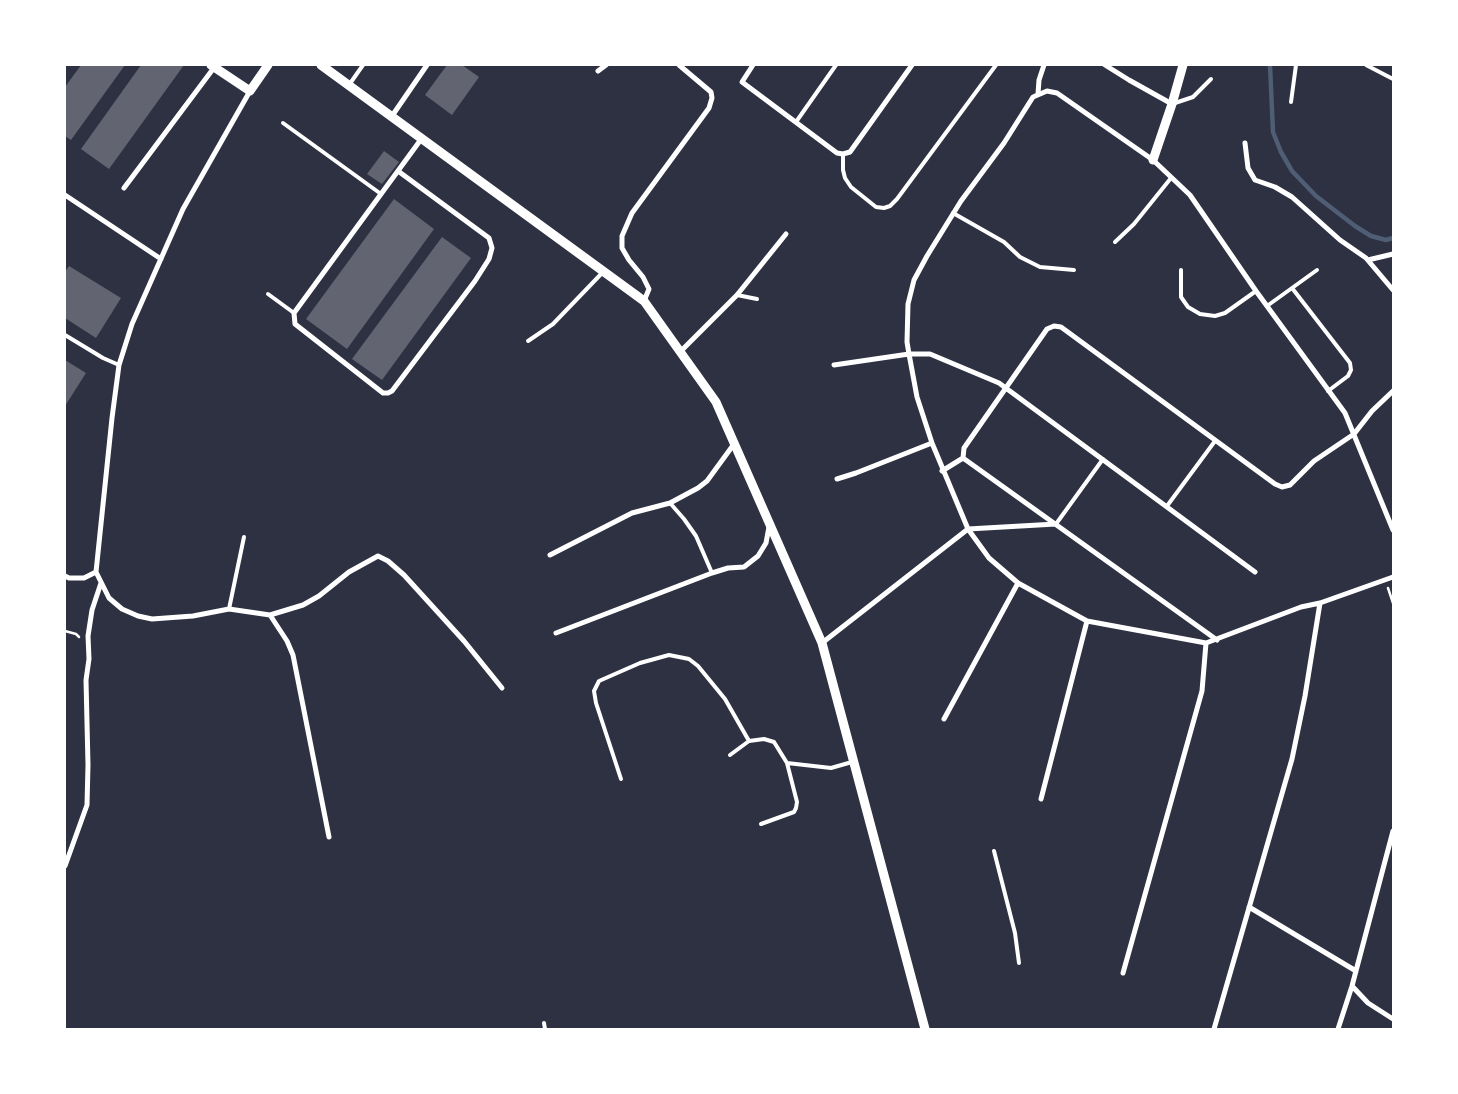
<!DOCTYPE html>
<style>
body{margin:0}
#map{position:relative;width:1458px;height:1094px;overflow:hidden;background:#2d3142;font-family:"Times New Roman",serif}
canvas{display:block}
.frame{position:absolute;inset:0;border:66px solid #fff;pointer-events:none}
</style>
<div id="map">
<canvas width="1458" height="1094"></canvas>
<div class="frame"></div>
</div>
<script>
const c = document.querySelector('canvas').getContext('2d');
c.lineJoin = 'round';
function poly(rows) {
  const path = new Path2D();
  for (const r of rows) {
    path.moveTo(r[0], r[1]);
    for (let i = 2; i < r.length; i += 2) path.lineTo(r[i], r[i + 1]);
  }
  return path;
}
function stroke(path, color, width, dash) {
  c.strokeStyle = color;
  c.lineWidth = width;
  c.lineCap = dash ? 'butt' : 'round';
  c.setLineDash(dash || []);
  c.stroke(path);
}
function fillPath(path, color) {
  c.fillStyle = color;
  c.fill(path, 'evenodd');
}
stroke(poly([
 [1270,65,1273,132,1281,152,1292,171,1316,196,1355,226,1371,236,1386,240,1393,238]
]), '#4f5d75', 4.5);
fillPath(poly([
 [81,65,125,65,71,140,65,136,65,87],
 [141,65,184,65,109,169,81,149],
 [447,65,462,65,479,77,452,115,425,95],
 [384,151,399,162,382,184,367,174],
 [394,199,434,229,347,349,306,319],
 [442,237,471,258,382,380,352,359],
 [69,266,121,298,96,338,65,318,65,272],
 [65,360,86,373,65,406]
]), '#626471');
stroke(poly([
 [1388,588,1393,603],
 [65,631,76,634,79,637]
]), '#fff', 2.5);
stroke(poly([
 [1366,65,1393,79],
 [349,85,363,65],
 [1291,102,1296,65],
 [1172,104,1193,97,1211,79],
 [796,122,836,65],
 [283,123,381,194],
 [843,154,843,170,845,178,851,187,876,207,884,208,890,206,897,199,996,65],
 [953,213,1004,242,1020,257,1040,267,1074,270],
 [1115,242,1134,224,1171,178],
 [1181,270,1181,297,1188,307,1200,314,1215,316,1225,313,1256,291],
 [1292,288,1350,363,1351,370,1348,376,1328,391],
 [268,294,294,313],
 [737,295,757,299],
 [1267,306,1317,270],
 [65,335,103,358,119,365],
 [528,341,553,324,603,272],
 [670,503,684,519,696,536,712,573],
 [1167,506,1215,441],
 [1056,524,1103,459],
 [229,609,244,537],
 [730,755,749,741,764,739,774,742,787,763,831,768,852,762],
 [621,779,596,703,594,691,599,681,640,663,669,655,689,659,698,666,725,699,749,741],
 [761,824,794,812,796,808,797,802,787,763],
 [994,851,1015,933,1019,963],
 [544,1023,545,1029]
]), '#fff', 4);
stroke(poly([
 [753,65,742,82,837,153,843,154,850,152,912,65],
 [1105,65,1129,80,1172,104],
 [598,71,606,65],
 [250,91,183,209,132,324,119,365,112,418,96,572,109,598,122,609,138,616,152,619,193,616,229,609,270,615,303,605,319,596,349,572,378,556,388,561,404,575,464,641,502,688],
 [1038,94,1039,80,1044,65],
 [392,116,427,65],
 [1245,143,1248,168,1255,180,1275,187,1292,197,1340,240,1366,258,1393,290],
 [398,171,489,238,492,248,489,259,475,281,392,391,388,393,383,393,295,324,294,313,422,138],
 [124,188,216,65],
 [65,195,161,259],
 [1368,260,1393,254],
 [644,301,649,289,643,277,629,260,622,248,622,236,632,213,709,108,712,98,711,92,679,65],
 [680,352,737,295,786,234],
 [834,365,909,354,930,354,999,383,1255,572],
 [963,458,964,448,1047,329,1054,326,1061,327,1275,484,1282,487,1290,485,1314,461,1354,434,1372,411,1393,391],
 [942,471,963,458,1217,640],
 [837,479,856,473,932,443],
 [968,529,1056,524],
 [1393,530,1345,413,1256,291,1190,195,1153,160,1057,93,1047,91,1033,97,1004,143,961,201,927,256,914,280,908,304,907,342,909,354,917,397,932,443,968,529,989,558,1018,583,1087,621,1206,643,1301,607,1320,603,1393,577],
 [550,555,632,513,670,503,698,488,707,481,734,444],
 [65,576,69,578,84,578,96,572],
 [270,615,287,641,293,655,329,837],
 [556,633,712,573,728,568,744,567,758,556,766,543,769,527],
 [822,643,968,529],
 [944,719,1018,583],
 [1041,799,1087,621],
 [65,866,87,805,88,765,86,680,89,659,88,636,92,610,101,583],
 [1249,907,1356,971],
 [1123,973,1202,691,1206,643],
 [1352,986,1368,1003,1393,1019],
 [1214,1029,1292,759,1305,696,1320,603],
 [1338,1029,1352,986,1393,831]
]), '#fff', 5);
stroke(poly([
 [211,65,250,91,268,65],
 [321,65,644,301,716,402,822,643,925,1029],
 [1153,160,1172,104,1183,65]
]), '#fff', 9);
</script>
